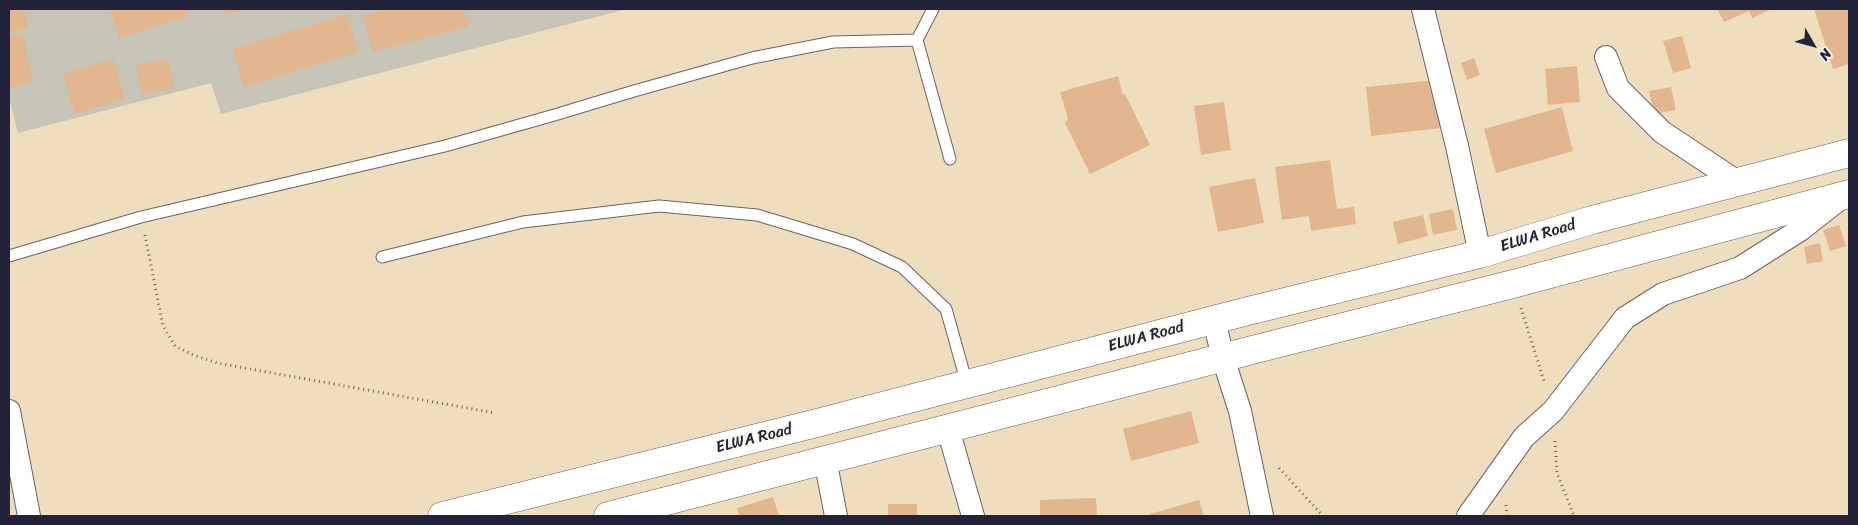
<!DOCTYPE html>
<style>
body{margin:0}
#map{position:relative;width:1858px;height:525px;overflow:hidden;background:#efdebd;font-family:Sriracha,sans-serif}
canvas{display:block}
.frame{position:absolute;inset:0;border:10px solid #22223b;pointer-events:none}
.north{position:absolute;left:1788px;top:20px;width:50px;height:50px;-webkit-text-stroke:4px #fbf7ec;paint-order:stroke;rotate:128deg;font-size:14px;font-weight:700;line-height:20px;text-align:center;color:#22223b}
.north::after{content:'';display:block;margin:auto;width:18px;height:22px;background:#22223b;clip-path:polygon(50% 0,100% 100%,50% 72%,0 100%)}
</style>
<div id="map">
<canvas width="1858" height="525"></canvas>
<div class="frame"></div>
<div class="north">N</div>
</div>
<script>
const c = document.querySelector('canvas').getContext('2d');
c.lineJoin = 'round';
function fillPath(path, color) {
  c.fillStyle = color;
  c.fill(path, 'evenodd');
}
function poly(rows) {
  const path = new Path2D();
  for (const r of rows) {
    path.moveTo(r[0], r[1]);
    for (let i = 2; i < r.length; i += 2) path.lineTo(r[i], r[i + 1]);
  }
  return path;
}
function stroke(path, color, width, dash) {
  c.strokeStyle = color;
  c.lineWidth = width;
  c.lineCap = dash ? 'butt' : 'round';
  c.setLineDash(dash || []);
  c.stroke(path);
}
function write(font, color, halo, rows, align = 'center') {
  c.font = font + ' Sriracha,sans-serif';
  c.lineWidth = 4;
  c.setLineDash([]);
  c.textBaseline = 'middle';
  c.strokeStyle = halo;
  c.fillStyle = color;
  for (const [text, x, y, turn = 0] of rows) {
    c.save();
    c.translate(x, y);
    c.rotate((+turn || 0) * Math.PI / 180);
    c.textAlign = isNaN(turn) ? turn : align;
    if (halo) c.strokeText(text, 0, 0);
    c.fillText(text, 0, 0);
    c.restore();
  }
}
fillPath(poly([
 [9,9,627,9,221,114,211,83,18,133,9,97]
]), '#c6c5b8');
fillPath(poly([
 [9,9,24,9,29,28,9,33],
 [110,9,187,9,189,16,119,38],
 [224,9,247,9,226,15],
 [387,9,464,9,469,26,373,52,363,15],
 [1717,9,1772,9,1752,18,1749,11,1724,22],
 [1814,9,1849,9,1849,64,1833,69],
 [347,14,358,52,244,87,233,49],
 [23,33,33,82,9,88,9,37],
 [1682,36,1691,68,1673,73,1663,41],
 [1474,58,1480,75,1467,80,1461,63],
 [113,59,125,99,75,114,63,74],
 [168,59,174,88,142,94,136,65],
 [1577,66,1580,102,1548,105,1545,69],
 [1118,76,1123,95,1125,94,1150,145,1090,174,1065,123,1068,119,1060,92],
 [1436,80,1441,128,1371,136,1366,87],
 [1671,87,1676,110,1654,114,1649,91],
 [1224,102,1231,150,1201,155,1194,106],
 [1562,107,1573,151,1496,173,1484,129],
 [1330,160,1337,209,1354,207,1356,224,1311,231,1309,216,1282,220,1275,167],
 [1255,178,1264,223,1218,232,1209,187],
 [1453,209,1457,230,1433,235,1429,214],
 [1423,215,1428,236,1398,244,1393,222],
 [1839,225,1846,246,1830,251,1823,230],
 [1820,243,1823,261,1807,264,1804,247],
 [1191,411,1199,443,1131,461,1123,429],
 [773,497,779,516,739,516,737,508],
 [1096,498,1097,516,1040,516,1040,500],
 [1199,500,1204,516,1150,516,1150,514],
 [888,504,917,504,917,516,888,516]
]), '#e2b790');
const lane = poly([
 [933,9,917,40,950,159],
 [9,256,141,217,445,146,551,116,634,91,752,58,833,42,917,40],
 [382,257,523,222,659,206,757,215,853,244,902,267,946,309,967,384]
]);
const street = poly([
 [1423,9,1457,146,1480,254],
 [1606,57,1618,88,1662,132,1736,181],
 [1214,320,1223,358,1240,411,1262,516],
 [9,411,29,516],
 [948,429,973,516],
 [825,459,836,516],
 [1468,516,1524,437,1553,411,1625,318,1663,294,1740,268,1800,230,1842,197]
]);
const primary = poly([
 [442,516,817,423,1244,312,1480,254,1592,220,1849,153],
 [608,516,1260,348,1513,284,1849,194]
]);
stroke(lane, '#6a6468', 13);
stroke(street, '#6a6468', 24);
stroke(primary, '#6a6468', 29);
stroke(poly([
 [145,235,163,326,175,346,193,355,217,363,495,413],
 [1521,308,1544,381],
 [1555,441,1557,473,1574,516],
 [1279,468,1323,516],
 [1506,505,1507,516]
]), '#6a6468', 3, [1, 4]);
stroke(lane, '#fff', 11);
stroke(street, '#fff', 22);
stroke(primary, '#fff', 28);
write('16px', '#22223b', '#fbf7ec', [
 ["ELWA Road",1538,236,-17],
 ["ELWA Road",1146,337,-15],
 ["ELWA Road",754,439,-14]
]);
</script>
